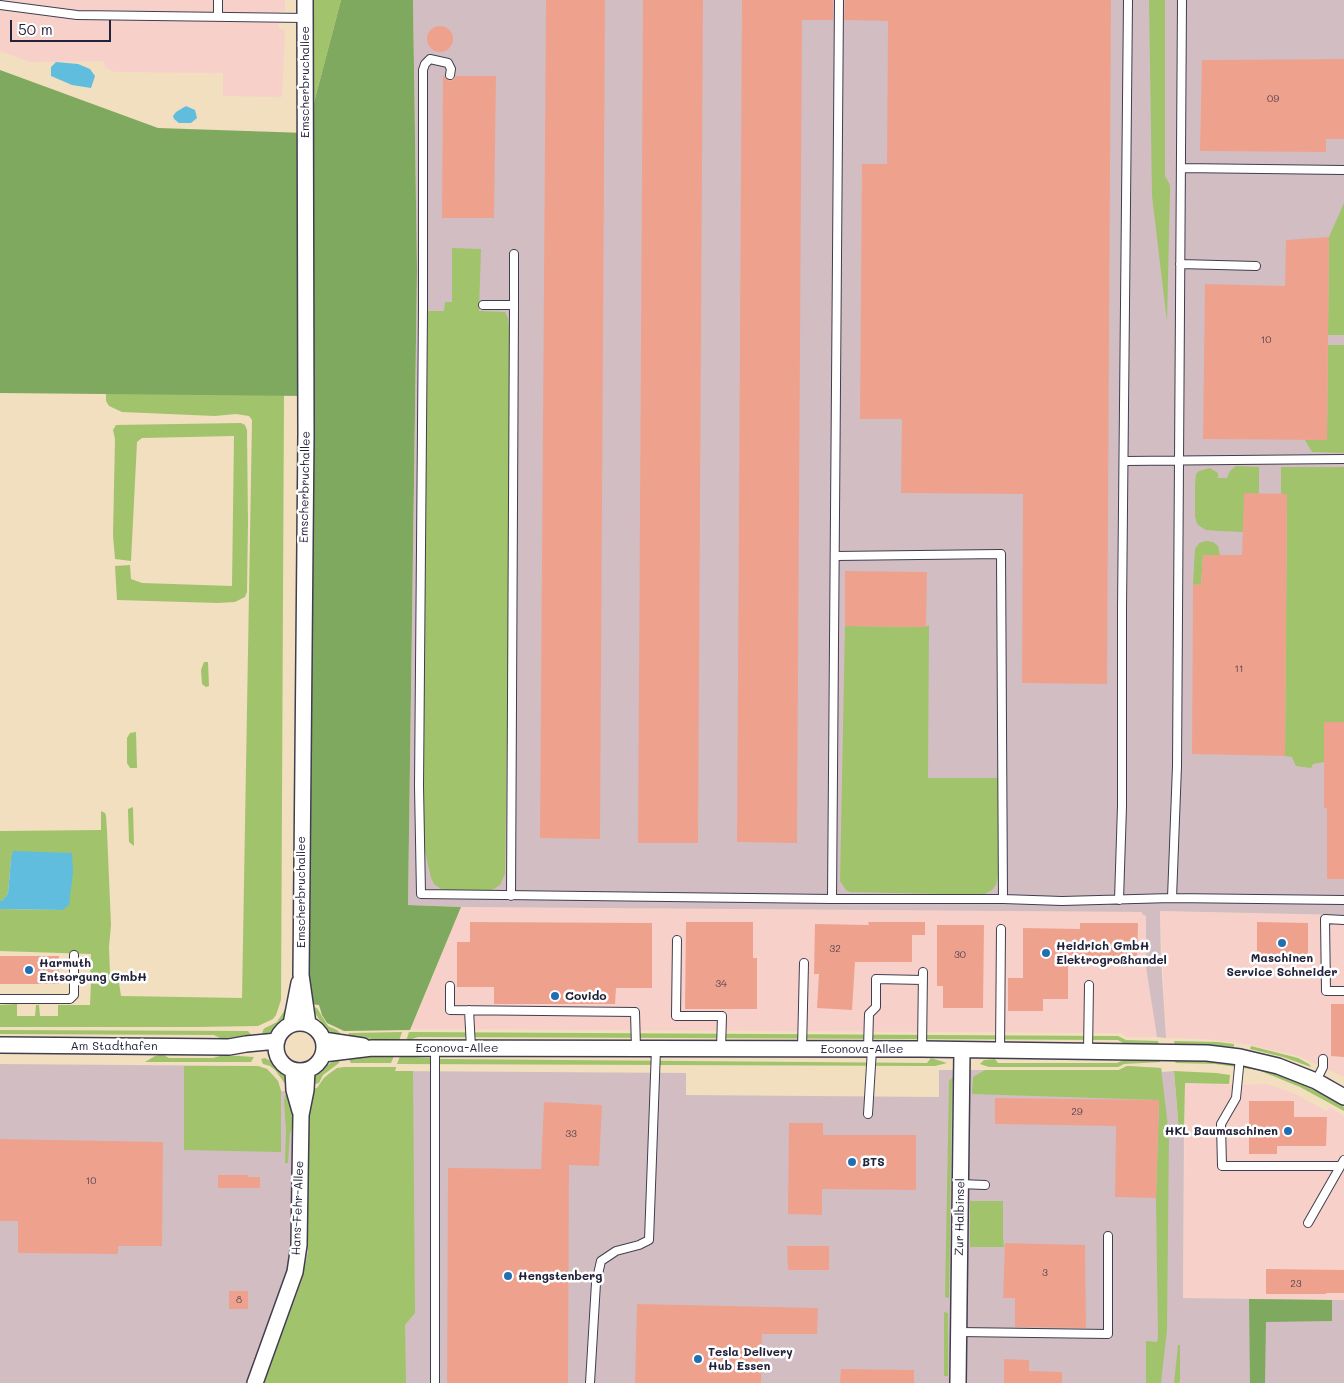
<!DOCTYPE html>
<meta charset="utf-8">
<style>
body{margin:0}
#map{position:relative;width:1344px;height:1383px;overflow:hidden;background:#f1dfc0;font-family:Mali,sans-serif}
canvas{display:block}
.scale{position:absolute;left:10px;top:20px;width:101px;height:22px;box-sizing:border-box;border:2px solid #22223b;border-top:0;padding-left:6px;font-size:15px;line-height:18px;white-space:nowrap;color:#22223b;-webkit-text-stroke:4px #fff;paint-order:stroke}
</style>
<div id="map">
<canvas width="1344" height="1383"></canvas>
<div class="scale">50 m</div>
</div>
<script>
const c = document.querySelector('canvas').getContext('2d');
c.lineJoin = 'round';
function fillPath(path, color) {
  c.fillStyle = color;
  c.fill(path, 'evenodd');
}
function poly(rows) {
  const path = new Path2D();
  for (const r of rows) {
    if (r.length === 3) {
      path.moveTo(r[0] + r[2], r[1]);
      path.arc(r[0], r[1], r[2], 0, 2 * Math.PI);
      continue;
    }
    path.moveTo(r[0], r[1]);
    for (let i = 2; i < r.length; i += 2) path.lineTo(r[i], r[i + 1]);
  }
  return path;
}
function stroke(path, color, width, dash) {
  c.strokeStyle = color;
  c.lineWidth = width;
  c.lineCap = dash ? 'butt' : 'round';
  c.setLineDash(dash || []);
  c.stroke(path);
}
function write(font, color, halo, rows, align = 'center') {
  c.font = font + ' Mali,sans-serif';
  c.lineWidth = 5;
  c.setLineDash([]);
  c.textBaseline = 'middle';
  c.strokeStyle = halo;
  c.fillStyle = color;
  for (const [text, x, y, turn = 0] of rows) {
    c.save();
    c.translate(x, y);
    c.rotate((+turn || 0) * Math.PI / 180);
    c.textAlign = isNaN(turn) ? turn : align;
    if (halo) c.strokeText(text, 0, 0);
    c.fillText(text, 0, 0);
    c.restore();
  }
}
fillPath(poly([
 [0,0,285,0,285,11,279,11,279,29,285,30,282,97,223,96,223,73,114,72,105,67,104,61,30,62,0,51],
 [461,907,1142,912,1142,914,1146,915,1146,967,1157,1037,1127,1037,1120,1033,411,1029],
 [1160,911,1344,915,1344,1077,1298,1056,1251,1045,1204,1039,1166,1038],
 [1185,1083,1238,1085,1267,1084,1293,1093,1326,1111,1329,1107,1344,1116,1344,1300,1183,1298]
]), '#f7d0ca');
fillPath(poly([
 [413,0,1344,0,1344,915,1160,911,1161,959,1166,1038,1157,1037,1146,967,1146,916,1142,914,1142,912,461,907,408,905,417,272],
 [0,1064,258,1066,267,1069,273,1075,278,1081,281,1091,306,1090,317,1088,324,1078,330,1073,344,1067,396,1067,395,1071,686,1073,686,1095,939,1097,939,1070,1119,1070,1127,1066,1161,1068,1162,1072,1174,1071,1179,1132,1184,1133,1183,1298,1344,1300,1344,1383,0,1383]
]), '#d2bec2');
fillPath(poly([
 [301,0,341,0,306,133],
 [1149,0,1165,0,1165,176,1170,185,1170,190,1167,322,1152,196],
 [1344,203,1344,335,1328,335,1329,237],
 [452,248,481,249,479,311,505,312,508,318,509,330,509,597,505,874,500,885,494,889,487,891,448,890,441,889,434,884,431,878,422,838,427,314,428,311,444,311,445,302,452,302],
 [1328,345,1344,345,1344,453,1312,452,1305,440,1327,439],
 [106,393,284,393,281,1000,276,1015,273,1019,258,1026,197,1027,0,1027,0,1005,17,1004,17,1016,35,1016,36,1005,39,1005,40,1016,58,1016,58,1005,90,1005,91,982,79,982,79,977,90,977,91,954,0,951,0,909,63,910,11,859,8,893,2,901,0,901,0,831,101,830,101,811,105,813,106,816,107,831,111,925,109,947,110,974,118,976,121,996,242,998,252,420,249,416,236,414,215,416,122,412,109,406,106,401],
 [241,423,245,425,247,430,248,523,247,592,245,597,235,602,218,603,117,600,115,566,130,565,131,579,142,583,232,586,234,436,142,438,137,442,131,561,115,559,113,535,115,439,113,430,116,425],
 [1236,466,1259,467,1259,493,1243,532,1219,531,1206,530,1201,527,1197,524,1195,516,1195,484,1196,474,1199,471,1210,468,1218,473,1218,478,1227,478,1230,471],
 [1281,467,1344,467,1344,722,1324,722,1324,762,1313,764,1311,768,1296,766,1292,757,1285,756,1287,494,1281,494],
 [1206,541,1213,542,1218,546,1220,555,1203,555,1201,585,1193,584,1195,549,1199,543],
 [929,625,928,778,998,778,998,876,996,885,992,890,983,895,850,892,846,890,840,881,845,626,926,627],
 [204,662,208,662,209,686,206,687,202,684,201,670],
 [136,732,137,768,130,768,127,763,127,738,130,733],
 [133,807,134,846,129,842,128,812,128,809],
 [290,1007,283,1024,274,1032,262,1036,263,1030,265,1028,277,1022,286,1008],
 [313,1007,317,1008,328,1026,337,1030,340,1033,340,1036,329,1032,324,1027,315,1013],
 [0,1030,248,1031,253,1037,222,1039,214,1035,0,1034],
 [402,1032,399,1041,348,1037,349,1033,351,1033],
 [409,1032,1111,1036,1118,1036,1126,1040,1158,1041,1159,1045,1125,1044,1118,1040,684,1038,418,1037,406,1041],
 [1174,1041,1218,1042,1234,1044,1234,1047,1195,1044,1175,1045],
 [1251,1046,1298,1058,1309,1064,1311,1067,1283,1057,1250,1049],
 [162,1054,169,1058,213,1058,223,1055,254,1057,251,1062,145,1062,155,1056],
 [394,1056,391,1063,351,1063,348,1058],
 [400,1056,442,1059,927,1063,931,1058,947,1063,935,1066,397,1064],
 [265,1058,272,1062,285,1075,287,1078,286,1085,275,1070,270,1066,263,1064,261,1059],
 [340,1059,339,1063,323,1075,319,1083,312,1085,315,1076,320,1070,332,1062],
 [995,1059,998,1063,1117,1063,1126,1059,1161,1059,1160,1062,1124,1064,1118,1067,989,1067,980,1064,984,1060],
 [1173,1059,1201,1059,1241,1063,1285,1076,1338,1102,1344,1107,1344,1111,1300,1087,1258,1070,1215,1064,1176,1063],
 [184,1066,258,1066,267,1069,278,1081,281,1091,281,1152,184,1150],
 [1127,1066,1161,1068,1169,1135,1167,1330,1161,1383,1146,1383,1146,1341,1157,1342,1158,1337,1156,1198,1159,1100,972,1094,973,1077,985,1070,1119,1070],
 [344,1067,396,1067,395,1071,413,1071,415,1313,405,1325,406,1383,264,1383,300,1285,308,1253,307,1191,310,1089,317,1088,324,1078,330,1073,337,1068],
 [1174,1071,1216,1073,1230,1075,1229,1084,1185,1083,1184,1133,1179,1132],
 [956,1074,957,1082,952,1083,949,1298,945,1297,949,1081],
 [291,1093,294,1125,290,1133,288,1163,285,1163,286,1130,284,1101,285,1095],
 [970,1201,1003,1201,1003,1237,1004,1247,970,1247],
 [944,1312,948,1313,948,1376,944,1376],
 [1178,1345,1180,1345,1180,1381,1179,1383,1174,1383]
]), '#a1c36c');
fillPath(poly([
 [341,0,413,0,417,270,408,905,461,907,410,1030,344,1031,327,1023,322,1015,319,1005,310,1004,307,396,0,393,0,70,158,128,306,133],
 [1249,1299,1332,1300,1332,1321,1266,1322,1265,1383,1250,1383]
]), '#80a960');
fillPath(poly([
 [56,62,78,64,90,69,95,76,91,88,72,85,51,76,51,67],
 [186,106,195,110,197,118,191,123,179,123,174,119,173,116,176,112],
 [13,851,72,853,73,872,69,905,63,910,0,909,0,901,2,901,8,893,11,859]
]), '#60bdde');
fillPath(poly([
 [546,0,605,0,600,839,540,838],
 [643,0,703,0,698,843,638,843],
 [742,0,833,0,833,20,802,20,797,843,737,842],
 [845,0,1111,0,1107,684,1022,683,1023,494,901,493,902,419,860,419,862,164,887,164,888,21,844,20],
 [440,39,13],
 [1344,59,1344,139,1326,139,1326,152,1200,151,1202,60],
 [443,75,450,81,454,79,456,76,496,76,494,218,442,218],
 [1329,237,1327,440,1203,439,1205,284,1285,286,1286,240],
 [1244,493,1287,494,1285,756,1192,754,1193,584,1201,585,1203,555,1242,555],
 [845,571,927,572,926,627,845,626],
 [1324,722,1344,722,1344,879,1327,879,1327,808,1324,808],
 [470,922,652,923,652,988,616,988,615,1004,494,1004,494,987,457,987,457,942,470,942],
 [686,922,753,922,753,958,757,958,757,1009,685,1009],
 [868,922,925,922,925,935,912,935,912,962,855,962,852,1010,817,1008,819,974,814,974,815,924,869,925],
 [1257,922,1308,923,1308,963,1257,963],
 [1080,923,1138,923,1137,963,1068,962,1068,999,1043,999,1043,1011,1008,1011,1008,978,1023,978,1023,928,1080,929],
 [937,925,984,925,983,1008,943,1008,943,986,937,986],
 [0,956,59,956,59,984,0,984],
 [1331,1004,1344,1004,1344,1057,1331,1056],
 [995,1098,1159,1100,1156,1198,1115,1197,1116,1126,995,1124],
 [1249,1101,1294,1101,1294,1117,1327,1117,1326,1146,1277,1146,1277,1154,1249,1154],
 [544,1102,602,1105,599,1166,569,1165,568,1383,447,1383,448,1168,541,1169],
 [789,1123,823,1123,823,1135,916,1135,916,1190,822,1189,822,1215,788,1214],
 [0,1139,163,1142,162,1246,118,1246,118,1254,18,1253,18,1221,0,1221],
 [218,1175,248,1175,248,1177,260,1177,260,1188,218,1188],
 [1005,1243,1085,1245,1086,1328,1015,1327,1015,1298,1003,1298],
 [787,1246,829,1246,829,1270,788,1270],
 [1266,1269,1344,1270,1344,1293,1326,1293,1326,1294,1266,1294],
 [229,1291,248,1291,248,1309,229,1309],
 [637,1304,818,1308,817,1334,762,1334,761,1383,635,1383],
 [1004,1359,1029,1360,1029,1371,1062,1372,1062,1383,1004,1383],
 [841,1369,914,1370,914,1383,840,1383]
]), '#eea28e');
const service = poly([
 [218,0,218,17],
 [0,5,77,15,305,18],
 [450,75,451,69,448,63,430,59,425,64,423,70,423,308,419,786,421,894,832,899,1003,899,1062,901,1172,898,1344,900],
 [1181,168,1344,170],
 [514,254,514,305],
 [1180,264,1256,266],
 [483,305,514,305,511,896],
 [1124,461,1344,459],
 [836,556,1001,554,1003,899],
 [1172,898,1177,766,1182,0],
 [832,899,839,0],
 [1119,900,1122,806,1122,609,1128,0],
 [1344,920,1325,919,1326,991,1344,991],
 [677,940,676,1016,722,1016,721,1049],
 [450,986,450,1010,635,1012,636,1049],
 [0,999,70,999,74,995,74,955],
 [469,1010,471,1048],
 [435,1048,435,1383],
 [802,1049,804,963],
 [868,1049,869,1014,876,1007,876,979,923,980],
 [922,1049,923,972],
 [1000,1051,1001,929],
 [1088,1052,1089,985],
 [1240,1057,1236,1098,1221,1124,1222,1166,1340,1166],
 [1316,1081,1323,1067,1323,1059],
 [868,1114,872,1049],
 [960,1184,985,1185],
 [1308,1223,1344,1160],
 [959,1332,1108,1334,1108,1236],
 [590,1383,596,1283,601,1261,616,1251,639,1245,649,1240,656,1049]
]);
const minor = poly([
 [305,0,306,434,301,975,308,1024],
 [300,1047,24],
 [291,1024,299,983],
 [323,1040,363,1046],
 [0,1045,229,1047,246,1044,277,1041],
 [323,1054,372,1048,922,1049,1207,1053,1240,1057,1278,1066,1316,1081,1344,1097],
 [293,1070,294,1090,300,1111],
 [255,1383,295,1272,299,1245,301,1115,306,1090,307,1070],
 [958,1383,962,1051]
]);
stroke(service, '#413e4f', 10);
stroke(minor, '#413e4f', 18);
stroke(service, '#fff', 8);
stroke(minor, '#fff', 15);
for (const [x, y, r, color] of [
 [1282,943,5,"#1f6fb2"],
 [1046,953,5,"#1f6fb2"],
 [29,970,5,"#1f6fb2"],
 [555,996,5,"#1f6fb2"],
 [1288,1131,5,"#1f6fb2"],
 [852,1162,5,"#1f6fb2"],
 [508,1276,5,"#1f6fb2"],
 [698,1359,5,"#1f6fb2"]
]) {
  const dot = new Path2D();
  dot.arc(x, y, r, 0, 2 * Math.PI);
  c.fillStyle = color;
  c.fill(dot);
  stroke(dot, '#fff', 2);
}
write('10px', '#554250', null, [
 ["09",1273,99],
 ["10",1266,340],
 ["11",1239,669],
 ["32",835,949],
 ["30",960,955],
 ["34",721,984],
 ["29",1077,1112],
 ["33",571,1134],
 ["10",91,1181],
 ["3",1045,1273],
 ["23",1296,1284],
 ["8",239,1300]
]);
write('12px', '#22223b', '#fff', [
 ["Emscherbruchallee",305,82,-90],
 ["Emscherbruchallee",305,487,-89],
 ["Emscherbruchallee",301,892,-90],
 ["Am Stadthafen",114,1046],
 ["Econova-Allee",457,1048],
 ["Econova-Allee",862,1049],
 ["Hans-Fehr-Allee",298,1208,-88],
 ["Zur Halbinsel",960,1217,-89]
]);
write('bold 12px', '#22223b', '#fff', [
 ["Heidrich GmbH",1056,946],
 ["Elektrogroßhandel",1056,960],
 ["Maschinen",1282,958,"center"],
 ["Service Schneider",1282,972,"center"],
 ["Harmuth",39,963],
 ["Entsorgung GmbH",39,977],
 ["Covido",565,996],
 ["HKL Baumaschinen",1278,1131,"right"],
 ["BTS",862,1162],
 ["Hengstenberg",518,1276],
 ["Tesla Delivery",708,1352],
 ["Hub Essen",708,1366]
], 'left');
</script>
